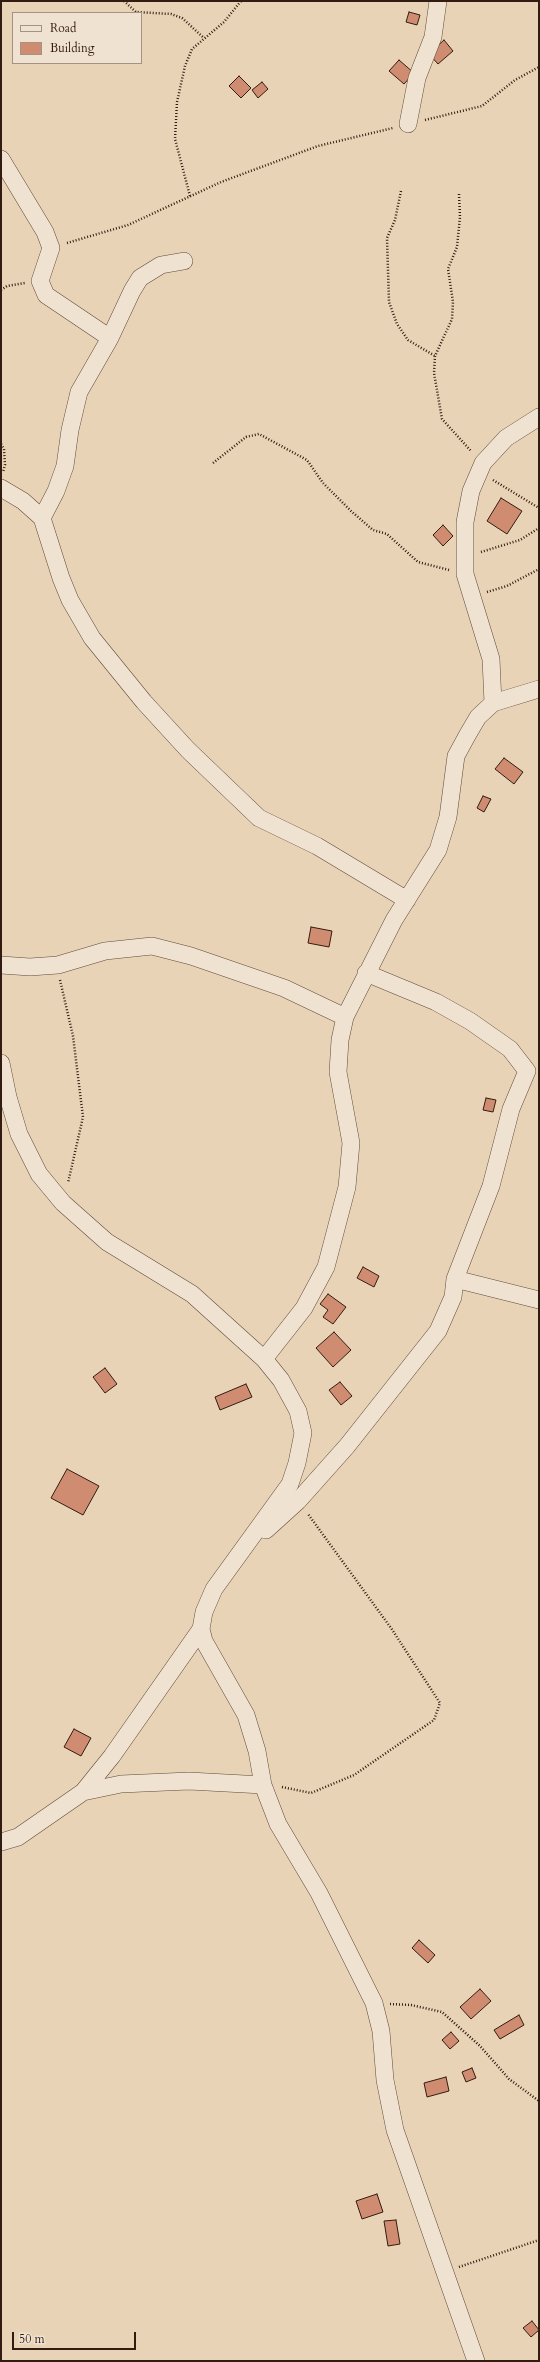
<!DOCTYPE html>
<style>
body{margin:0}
#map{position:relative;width:540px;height:2362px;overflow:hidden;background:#e8d3b6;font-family:Cardo,serif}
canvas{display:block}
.frame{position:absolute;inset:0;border:2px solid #321c12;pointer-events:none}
.legend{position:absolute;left:12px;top:12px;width:130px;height:52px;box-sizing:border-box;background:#f0e2d0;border:1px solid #a49384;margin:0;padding:5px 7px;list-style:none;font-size:12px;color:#321c12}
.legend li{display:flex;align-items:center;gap:8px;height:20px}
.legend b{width:20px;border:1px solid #a49384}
.scale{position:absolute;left:12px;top:2332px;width:124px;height:18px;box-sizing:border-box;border:2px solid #321c12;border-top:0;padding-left:5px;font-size:12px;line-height:14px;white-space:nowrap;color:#321c12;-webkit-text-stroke:3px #f0e2d0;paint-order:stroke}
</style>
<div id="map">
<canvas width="540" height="2362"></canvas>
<div class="frame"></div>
<ul class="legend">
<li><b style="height:5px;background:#f0e2d0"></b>Road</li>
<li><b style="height:11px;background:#cf8c71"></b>Building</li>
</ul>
<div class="scale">50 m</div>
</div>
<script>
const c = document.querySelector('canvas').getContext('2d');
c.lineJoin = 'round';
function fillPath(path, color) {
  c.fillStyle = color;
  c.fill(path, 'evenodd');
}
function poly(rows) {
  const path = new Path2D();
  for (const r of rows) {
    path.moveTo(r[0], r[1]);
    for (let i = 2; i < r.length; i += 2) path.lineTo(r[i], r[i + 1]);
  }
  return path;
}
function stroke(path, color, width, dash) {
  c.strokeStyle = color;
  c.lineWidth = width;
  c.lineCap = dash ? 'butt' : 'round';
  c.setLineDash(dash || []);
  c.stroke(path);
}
const building = poly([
 [409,12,420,15,417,25,406,22,409,12],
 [444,40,453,51,438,64,429,54,444,40],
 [399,60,414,73,404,84,389,71,399,60],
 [239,76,251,88,241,98,229,86,239,76],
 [262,82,268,89,258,98,252,90,262,82],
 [501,498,522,511,507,534,487,521,501,498],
 [443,525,453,536,443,546,433,535,443,525],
 [504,758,523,772,514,784,495,769,504,758],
 [483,796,491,799,484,812,477,808,483,796],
 [311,927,332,931,329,947,308,943,311,927],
 [486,1098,496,1100,493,1112,483,1110,486,1098],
 [363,1267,379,1276,374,1287,357,1278,363,1267],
 [328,1294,346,1307,333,1324,323,1317,328,1310,320,1304,328,1294],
 [334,1332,351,1350,333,1367,316,1348,334,1332],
 [105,1368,117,1384,105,1393,93,1377,105,1368],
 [340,1382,352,1396,341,1405,329,1390,340,1382],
 [246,1384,252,1397,220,1410,215,1397,246,1384],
 [67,1469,99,1486,83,1515,51,1498,67,1469],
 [74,1729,91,1738,81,1756,64,1747,74,1729],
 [419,1940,435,1955,428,1963,412,1948,419,1940],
 [480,1989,491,2001,471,2019,460,2007,480,1989],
 [519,2015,524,2025,500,2039,494,2030,519,2015],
 [451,2032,459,2041,450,2049,442,2040,451,2032],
 [472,2068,476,2078,466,2082,462,2072,472,2068],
 [446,2077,449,2091,427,2097,424,2083,446,2077],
 [377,2194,383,2212,362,2219,356,2201,377,2194],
 [396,2220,400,2244,388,2246,384,2221,396,2220],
 [532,2321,539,2330,531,2337,523,2328,532,2321]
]);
fillPath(building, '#cf8c71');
stroke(building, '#321c12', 1);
const minor = poly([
 [408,124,417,78,433,37,438,1],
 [1,159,45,232,51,248,40,281,46,295,110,338],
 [1,488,23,501,42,518,61,578,70,600,92,638,144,702,188,750,259,818,317,846,407,900],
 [42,518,56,491,65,466,70,430,79,392,110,338,132,291,140,278,161,265,184,261],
 [493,703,491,659,465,574,465,522,471,491,483,463,506,438,539,417],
 [1,965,30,967,58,965,105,951,152,946,191,956,284,988,345,1017],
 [1,1063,8,1097,19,1134,39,1174,63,1203,107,1242,192,1294,264,1359,281,1380,298,1411,303,1433,297,1463,290,1484,214,1589,204,1612,201,1629,204,1641,246,1715,257,1751,263,1785,278,1824,319,1893,374,2003,381,2031,385,2080,395,2130,476,2361],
 [455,1279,539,1300],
 [264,1359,304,1308,326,1267,347,1187,351,1143,338,1072,340,1040,345,1017,394,920,438,850,448,817,456,756,468,734,478,717,493,703,539,689],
 [266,1530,298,1501,347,1446,438,1331,453,1297,455,1279,491,1186,511,1109,527,1071,510,1049,470,1021,436,1002,366,973],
 [83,1792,112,1756,201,1629],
 [1,1842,18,1837,83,1792,121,1784,189,1781,263,1785]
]);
stroke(minor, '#604a3b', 18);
stroke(poly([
 [124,1,136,12,171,14,182,18,204,38],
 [425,120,482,106,515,80,539,67],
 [401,191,395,220,387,238,389,302,397,324,408,340,435,356],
 [459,194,460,217,457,247,448,269,453,302,452,319,435,356,434,373,442,419,471,451],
 [190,196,175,139,177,102,185,66,192,49,224,22,241,1],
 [67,243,128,225,221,182,318,146,393,128],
 [1,290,7,286,25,283],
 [1,444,4,449,5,465,3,472],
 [213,463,246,437,259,434,307,460,323,483,351,511,373,530,387,534,418,562,449,570],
 [493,480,539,508],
 [481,552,520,540,539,528],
 [487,592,507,586,539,569],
 [60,980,73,1036,83,1117,68,1183],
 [282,1787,311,1793,354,1775,434,1720,440,1703,391,1628,308,1514],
 [390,2004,411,2005,442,2012,480,2046,509,2079,539,2101],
 [459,2267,539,2240]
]), '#321c12', 2.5, [1, 2]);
stroke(minor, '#f0e2d0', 17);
</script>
